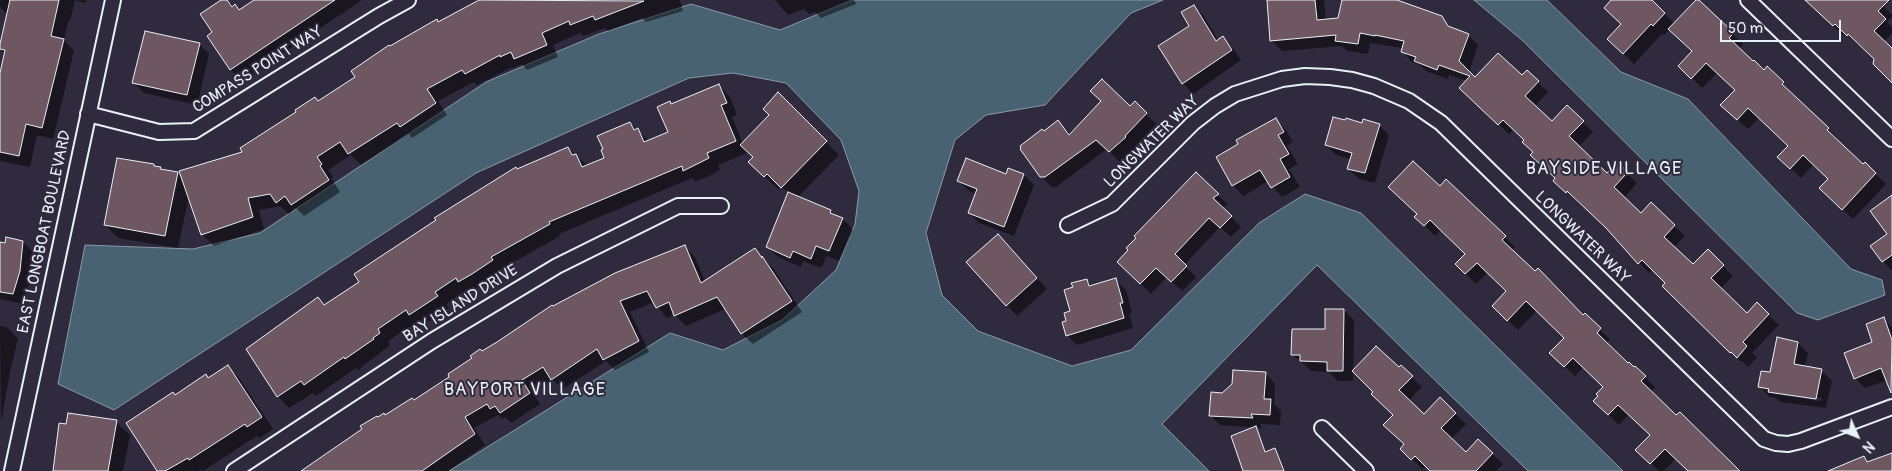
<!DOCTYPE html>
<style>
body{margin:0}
#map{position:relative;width:1892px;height:471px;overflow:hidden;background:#2f2a3d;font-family:Pangolin,sans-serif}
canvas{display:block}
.north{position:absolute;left:1832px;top:411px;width:50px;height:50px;-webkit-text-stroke:4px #2f2a3d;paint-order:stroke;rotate:134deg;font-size:14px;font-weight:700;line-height:20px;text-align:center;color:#e8f1f8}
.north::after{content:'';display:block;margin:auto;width:18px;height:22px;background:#e8f1f8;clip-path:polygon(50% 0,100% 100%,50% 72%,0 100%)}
.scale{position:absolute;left:1720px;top:20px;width:121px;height:22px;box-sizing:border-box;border:2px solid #e8f1f8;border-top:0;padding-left:6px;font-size:15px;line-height:18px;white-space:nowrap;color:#e8f1f8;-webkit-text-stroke:4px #2f2a3d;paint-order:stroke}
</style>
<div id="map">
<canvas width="1892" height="471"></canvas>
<div class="north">N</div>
<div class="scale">50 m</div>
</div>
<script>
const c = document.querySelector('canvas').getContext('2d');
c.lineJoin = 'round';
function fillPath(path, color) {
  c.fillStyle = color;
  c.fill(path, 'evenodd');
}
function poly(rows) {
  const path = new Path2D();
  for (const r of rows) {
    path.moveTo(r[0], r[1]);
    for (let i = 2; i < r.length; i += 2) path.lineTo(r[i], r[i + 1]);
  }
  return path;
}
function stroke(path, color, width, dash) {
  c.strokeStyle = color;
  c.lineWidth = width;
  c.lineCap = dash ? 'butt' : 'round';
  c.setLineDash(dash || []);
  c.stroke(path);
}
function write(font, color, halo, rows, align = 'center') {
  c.font = font + ' Pangolin,sans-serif';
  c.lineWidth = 4;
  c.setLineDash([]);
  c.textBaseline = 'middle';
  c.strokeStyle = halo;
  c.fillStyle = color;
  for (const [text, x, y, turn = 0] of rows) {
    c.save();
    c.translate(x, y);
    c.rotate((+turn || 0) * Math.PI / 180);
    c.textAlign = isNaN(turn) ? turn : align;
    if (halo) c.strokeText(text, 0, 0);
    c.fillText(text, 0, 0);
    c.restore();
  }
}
const water = poly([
 [852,0,1163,0,1131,13,1045,105,986,115,955,140,926,233,942,295,978,331,1072,366,1131,350,1259,223,1305,194,1361,213,1623,471,1528,471,1317,265,1162,424,1209,471,449,471,670,333,723,350,782,320,836,270,855,224,859,191,841,140,786,83,733,73,689,78,476,173,114,410,58,384,85,245,193,249,260,233,486,82,599,34,691,4,780,30,852,0],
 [1474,0,1547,0,1621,72,1688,99,1851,269,1882,280,1885,295,1818,320,1797,313,1522,40,1474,0]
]);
fillPath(water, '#496272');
stroke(water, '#899ba8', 1);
fillPath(poly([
 [0,0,86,0,86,3,75,0,70,21,68,21,64,40,74,51,53,139,37,135,30,167,0,161,0,79,5,54,0,49,8,15,0,7],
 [223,0,226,0,240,11,256,0,362,0,242,81,231,70,208,37,214,32],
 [476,0,680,0,683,11,646,22,642,18,608,31,605,28,583,36,580,33,553,45,558,57,527,70,522,64,513,68,512,67,477,85,474,82,438,101,447,115,412,138,409,134,361,165,351,155,328,170,333,177,331,178,340,192,304,216,296,208,289,214,280,206,259,210,264,229,214,246,202,234,189,196,178,248,118,238,105,224,153,165,163,171,178,174,183,179,244,153,357,77,390,47,437,21,439,23,477,3],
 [775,0,854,0,856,4,821,18,815,12,809,14,804,9,788,15],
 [1285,0,1324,0,1326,21,1340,19,1343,0,1442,17,1452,28,1468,35,1478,45,1469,72,1476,79,1522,77,1527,72,1548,92,1535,106,1552,123,1567,107,1593,132,1578,147,1607,175,1617,164,1637,183,1624,198,1641,215,1651,204,1685,236,1674,247,1693,266,1708,251,1733,276,1720,289,1747,315,1757,304,1779,325,1752,353,1757,357,1748,367,1742,361,1741,362,1708,331,1667,283,1653,269,1649,273,1610,231,1555,181,1557,179,1526,140,1514,129,1509,134,1461,88,1467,81,1449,75,1448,79,1426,71,1419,64,1412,62,1402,51,1403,48,1370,43,1368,54,1347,51,1342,46,1282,51,1271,40],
 [1613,0,1646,0,1653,3,1675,24,1697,0,1743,44,1739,49,1764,72,1767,68,1838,139,1836,141,1863,166,1865,164,1886,184,1853,219,1821,188,1829,179,1814,164,1801,178,1779,157,1789,147,1759,118,1748,129,1722,105,1736,90,1718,72,1702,88,1680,66,1693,51,1670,29,1664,35,1662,34,1634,64,1609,39,1623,24],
 [1805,0,1877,0,1892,15,1892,17,1887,22,1892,27,1892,33,1884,42,1892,50,1892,82,1875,59,1859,44,1858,45,1846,33,1844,36],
 [1193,6,1204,16,1218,40,1223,38,1233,48,1241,60,1193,94,1183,83],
 [199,44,209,54,197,105,144,93,134,83],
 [719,85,730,97,737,115,732,117,743,144,771,115,779,94,839,155,798,197,830,211,835,216,843,219,853,230,839,261,827,256,821,268,803,261,801,267,778,257,768,247,789,194,781,186,778,189,750,162,754,158,744,148,747,153,718,165,720,170,707,177,696,181,692,178,559,234,560,236,501,269,504,272,484,285,471,292,467,289,446,304,449,308,422,326,417,322,388,341,390,345,358,370,356,368,316,396,313,393,289,408,278,396,318,299,325,306,517,170,568,148,587,166,606,158,630,123,649,141,669,133,670,103,672,105],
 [1135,103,1156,124,1134,147,1135,148,1120,162,1107,149,1056,187,1052,187,1041,176,1044,132,1058,122,1071,135,1130,108],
 [1276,120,1286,130,1293,142,1287,146,1298,164,1289,169,1300,187,1282,197,1268,181,1244,196,1233,186,1217,158],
 [1363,124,1379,125,1389,135,1375,183,1359,179,1348,169,1351,159,1336,155,1326,145],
 [1196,174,1228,205,1222,208,1241,227,1231,237,1220,227,1184,265,1196,277,1182,291,1167,277,1151,294,1119,262],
 [1024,175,1034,185,1014,236,979,223,969,213,976,194,969,191,958,181],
 [1446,181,1515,247,1512,251,1610,339,1606,344,1628,365,1634,368,1635,367,1655,387,1650,392,1676,417,1742,471,1689,471,1676,458,1664,471,1659,471,1637,450,1651,435,1629,414,1619,425,1595,401,1604,387,1584,367,1575,376,1551,353,1565,338,1537,311,1518,330,1493,306,1508,291,1488,272,1476,284,1456,264,1467,254,1441,230,1435,236,1416,217],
 [1892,197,1892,271,1883,261,1888,234],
 [23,242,33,252,32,258,33,260,27,293,26,293,23,304,0,299,0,243,6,244],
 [684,246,695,257,705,281,755,250,773,268,802,312,753,344,742,334,725,309,686,326,675,315,667,318,654,302,630,312,649,352,615,370,606,361,563,389,552,379,532,392,540,404,511,423,505,417,502,419,498,415,474,428,485,445,448,471,304,471,386,416,414,401,451,377,482,352,553,307],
 [1008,246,1047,289,1017,316,968,262],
 [1087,280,1093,287,1116,280,1126,290,1132,313,1129,314,1133,328,1077,345,1067,335,1074,288],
 [1344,310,1354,320,1353,381,1338,381,1329,372,1312,371,1293,355,1326,330],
 [1883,319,1892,327,1892,380,1891,379,1865,388,1855,378,1874,343],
 [0,326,7,327,18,339,10,372,1,422],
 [1798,343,1808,353,1805,367,1821,370,1832,381,1826,408,1780,402,1776,398,1770,397,1759,386],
 [1796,349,1798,349,1794,370,1792,370],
 [1769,391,1822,398,1822,401,1772,394],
 [228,367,239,378,273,429,260,438,257,436,203,471,200,470,197,471,159,471,206,375,209,379],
 [1401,367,1422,387,1408,401,1424,416,1440,399,1466,424,1451,439,1466,454,1478,441,1503,464,1496,471,1432,471,1426,465,1422,469,1401,448,1405,445,1394,415,1399,369],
 [1265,373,1275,384,1274,404,1281,411,1280,425,1260,424,1262,428,1220,425,1210,415,1222,394],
 [116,422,130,435,123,471,54,471]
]), '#0007');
const building = poly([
 [10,0,59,0,51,36,64,39,42,128,26,124,19,156,0,152,0,73,5,50,0,49,0,44,10,0],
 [221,0,227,0,232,7,235,4,239,10,254,0,335,0,230,70,207,36,212,32,200,14,221,0],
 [479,0,644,1,595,20,593,16,570,25,569,21,542,33,547,45,514,59,511,52,500,57,500,55,465,74,462,70,427,89,436,103,400,127,397,123,348,154,340,142,317,157,322,164,320,166,329,180,291,205,285,196,276,203,270,194,248,198,253,217,201,235,179,171,242,152,240,148,296,112,295,110,315,97,318,101,355,77,351,71,389,45,390,46,437,19,438,22,479,0],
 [1267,0,1315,0,1317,20,1338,18,1342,0,1397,0,1442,16,1448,26,1469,34,1459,61,1475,77,1498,53,1522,75,1527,70,1539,81,1525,96,1552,121,1567,105,1584,121,1569,136,1607,173,1617,162,1628,172,1614,187,1641,213,1651,202,1675,225,1664,237,1693,264,1708,249,1724,265,1711,278,1747,313,1757,302,1769,314,1743,342,1747,346,1737,358,1731,352,1730,353,1662,286,1665,283,1642,260,1638,264,1606,228,1567,191,1566,193,1553,181,1555,178,1530,155,1533,152,1522,142,1524,140,1503,120,1498,125,1459,88,1470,76,1439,65,1437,70,1414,61,1416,57,1401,52,1404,41,1375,35,1375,36,1360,33,1358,44,1335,41,1336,35,1270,41,1267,0],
 [1611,0,1652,0,1665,13,1653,26,1651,24,1623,54,1607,39,1621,24,1604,8,1611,0],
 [1696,0,1699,0,1734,33,1729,38,1753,61,1754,60,1764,70,1767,66,1784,82,1782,84,1829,128,1827,130,1863,164,1865,162,1876,173,1842,210,1819,188,1828,179,1803,155,1790,169,1777,157,1788,146,1748,108,1737,120,1720,105,1735,90,1706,63,1691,79,1678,66,1692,51,1668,29,1696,0],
 [1805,0,1889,0,1878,11,1886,19,1874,31,1892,48,1892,83,1873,64,1874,59,1848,34,1847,36,1835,24,1833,26,1805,0],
 [1194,5,1216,41,1223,36,1232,50,1182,84,1158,46,1189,26,1181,12,1194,5],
 [145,31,200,43,187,95,132,83,145,31],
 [1102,79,1130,106,1135,101,1147,113,1125,136,1126,137,1109,152,1096,140,1045,177,1040,177,1020,149,1021,148,1020,146,1042,129,1044,131,1058,120,1069,135,1101,101,1090,91,1102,79],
 [719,84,727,103,721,105,736,141,707,153,709,158,683,171,682,166,549,222,550,224,491,257,493,260,472,274,458,282,456,278,435,292,438,296,409,315,406,310,378,329,380,333,373,338,374,339,345,359,344,357,304,385,301,381,277,397,246,349,318,297,324,305,359,282,354,274,436,220,434,218,516,167,517,169,568,147,572,155,576,154,582,167,604,158,601,150,603,149,597,136,630,122,634,130,638,128,644,142,668,132,657,107,670,101,671,104,719,84],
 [778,92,827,141,781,188,767,174,764,177,748,162,753,157,740,145,769,115,763,109,778,92],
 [1333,117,1345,120,1346,118,1362,123,1363,119,1380,124,1365,173,1347,169,1352,153,1325,145,1333,117],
 [1276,118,1284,132,1278,135,1289,154,1280,159,1290,177,1271,188,1260,170,1232,186,1216,157,1238,144,1236,140,1276,118],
 [117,158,154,164,154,166,161,167,160,169,178,172,165,236,104,225,117,158],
 [966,158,1006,174,1008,168,1024,174,1004,227,968,213,977,189,957,181,966,158],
 [1413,161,1440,186,1446,179,1506,236,1502,240,1535,271,1538,268,1583,315,1585,313,1601,328,1597,333,1628,363,1629,362,1634,367,1635,366,1646,376,1641,381,1676,415,1680,412,1740,471,1688,471,1665,449,1650,464,1635,450,1650,435,1618,405,1608,415,1593,401,1598,396,1596,394,1603,387,1573,358,1564,367,1549,353,1564,338,1526,301,1507,321,1492,306,1506,291,1477,263,1465,274,1455,264,1465,254,1430,220,1424,226,1414,217,1417,214,1388,187,1413,161],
 [1196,172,1219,194,1213,198,1232,216,1220,228,1209,218,1175,254,1187,266,1171,282,1156,268,1140,284,1117,262,1128,250,1126,248,1136,238,1134,236,1196,172],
 [788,192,831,210,830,213,843,218,829,251,816,246,811,259,793,251,790,258,766,247,788,192],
 [1892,195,1892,255,1882,262,1870,246,1887,234,1870,211,1892,195],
 [998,234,1037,278,1006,306,966,262,998,234],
 [6,237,23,241,20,271,13,294,0,292,0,242,5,243,6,237],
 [685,245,701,283,755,248,762,258,762,256,792,301,741,334,717,297,674,316,669,302,656,308,647,291,620,301,639,341,603,360,597,349,551,380,543,367,522,380,530,393,500,413,495,406,490,409,487,404,465,417,475,434,422,471,301,471,362,429,360,426,377,416,378,417,384,413,385,415,412,398,414,400,449,377,448,374,472,358,470,356,480,349,482,351,497,342,552,305,553,306,615,273,685,245],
 [1116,278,1123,303,1120,303,1124,318,1066,336,1062,322,1066,321,1064,313,1070,311,1064,290,1073,287,1071,283,1087,279,1089,286,1116,278],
 [1325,309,1344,309,1343,371,1327,371,1327,362,1300,361,1300,355,1291,355,1292,329,1325,329,1325,309],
 [1884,317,1892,340,1891,393,1881,368,1854,379,1844,353,1872,342,1866,324,1884,317],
 [1777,337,1798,342,1794,364,1822,369,1816,399,1768,392,1769,389,1758,387,1761,371,1770,372,1777,337],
 [1376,346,1399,367,1401,365,1413,376,1399,390,1424,414,1440,397,1456,413,1441,428,1466,452,1478,439,1493,453,1476,471,1430,471,1415,456,1411,460,1400,449,1404,444,1383,425,1393,415,1371,394,1373,392,1352,371,1376,346],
 [228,365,262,417,247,427,245,424,189,460,188,458,165,471,157,471,126,423,173,392,175,395,206,374,208,378,228,365],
 [1233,370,1266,372,1264,399,1271,399,1270,415,1251,414,1253,418,1209,416,1211,392,1222,393,1232,384,1233,370],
 [68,413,117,420,108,471,53,471,59,423,66,424,68,413],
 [1256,426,1265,452,1275,448,1284,471,1243,471,1231,436,1256,426],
 [1892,453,1892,471,1828,471,1864,456,1867,462,1892,453]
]);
fillPath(building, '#6f5761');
stroke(building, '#e8f1f8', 1);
const street = poly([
 [1748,0,1892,139],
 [88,114,159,132,194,131,379,16,408,0],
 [1068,225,1112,204,1193,123,1215,106,1235,94,1282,79,1305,76,1330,77,1352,80,1374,86,1409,101,1441,123,1764,439,1776,443,1788,444,1801,441,1892,407],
 [1322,428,1366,471],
 [12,471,113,0],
 [234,471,432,341,557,266,678,206,721,206]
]);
stroke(street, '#e8f1f8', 18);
stroke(street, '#2f2a3d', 14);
write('16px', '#e8f1f8', '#2f2a3d', [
 ["COMPASS POINT WAY",258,70,-32],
 ["LONGWATER WAY",1152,142,-44],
 ["EAST LONGBOAT BOULEVARD",45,232,-78],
 ["LONGWATER WAY",1582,238,44],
 ["BAY ISLAND DRIVE",461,304,-32]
]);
c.letterSpacing = '1px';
write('18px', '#e8f1f8', '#2f2a3d', [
 ["BAYSIDE VILLAGE",1604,169],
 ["BAYPORT VILLAGE",525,390]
]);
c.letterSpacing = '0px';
</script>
